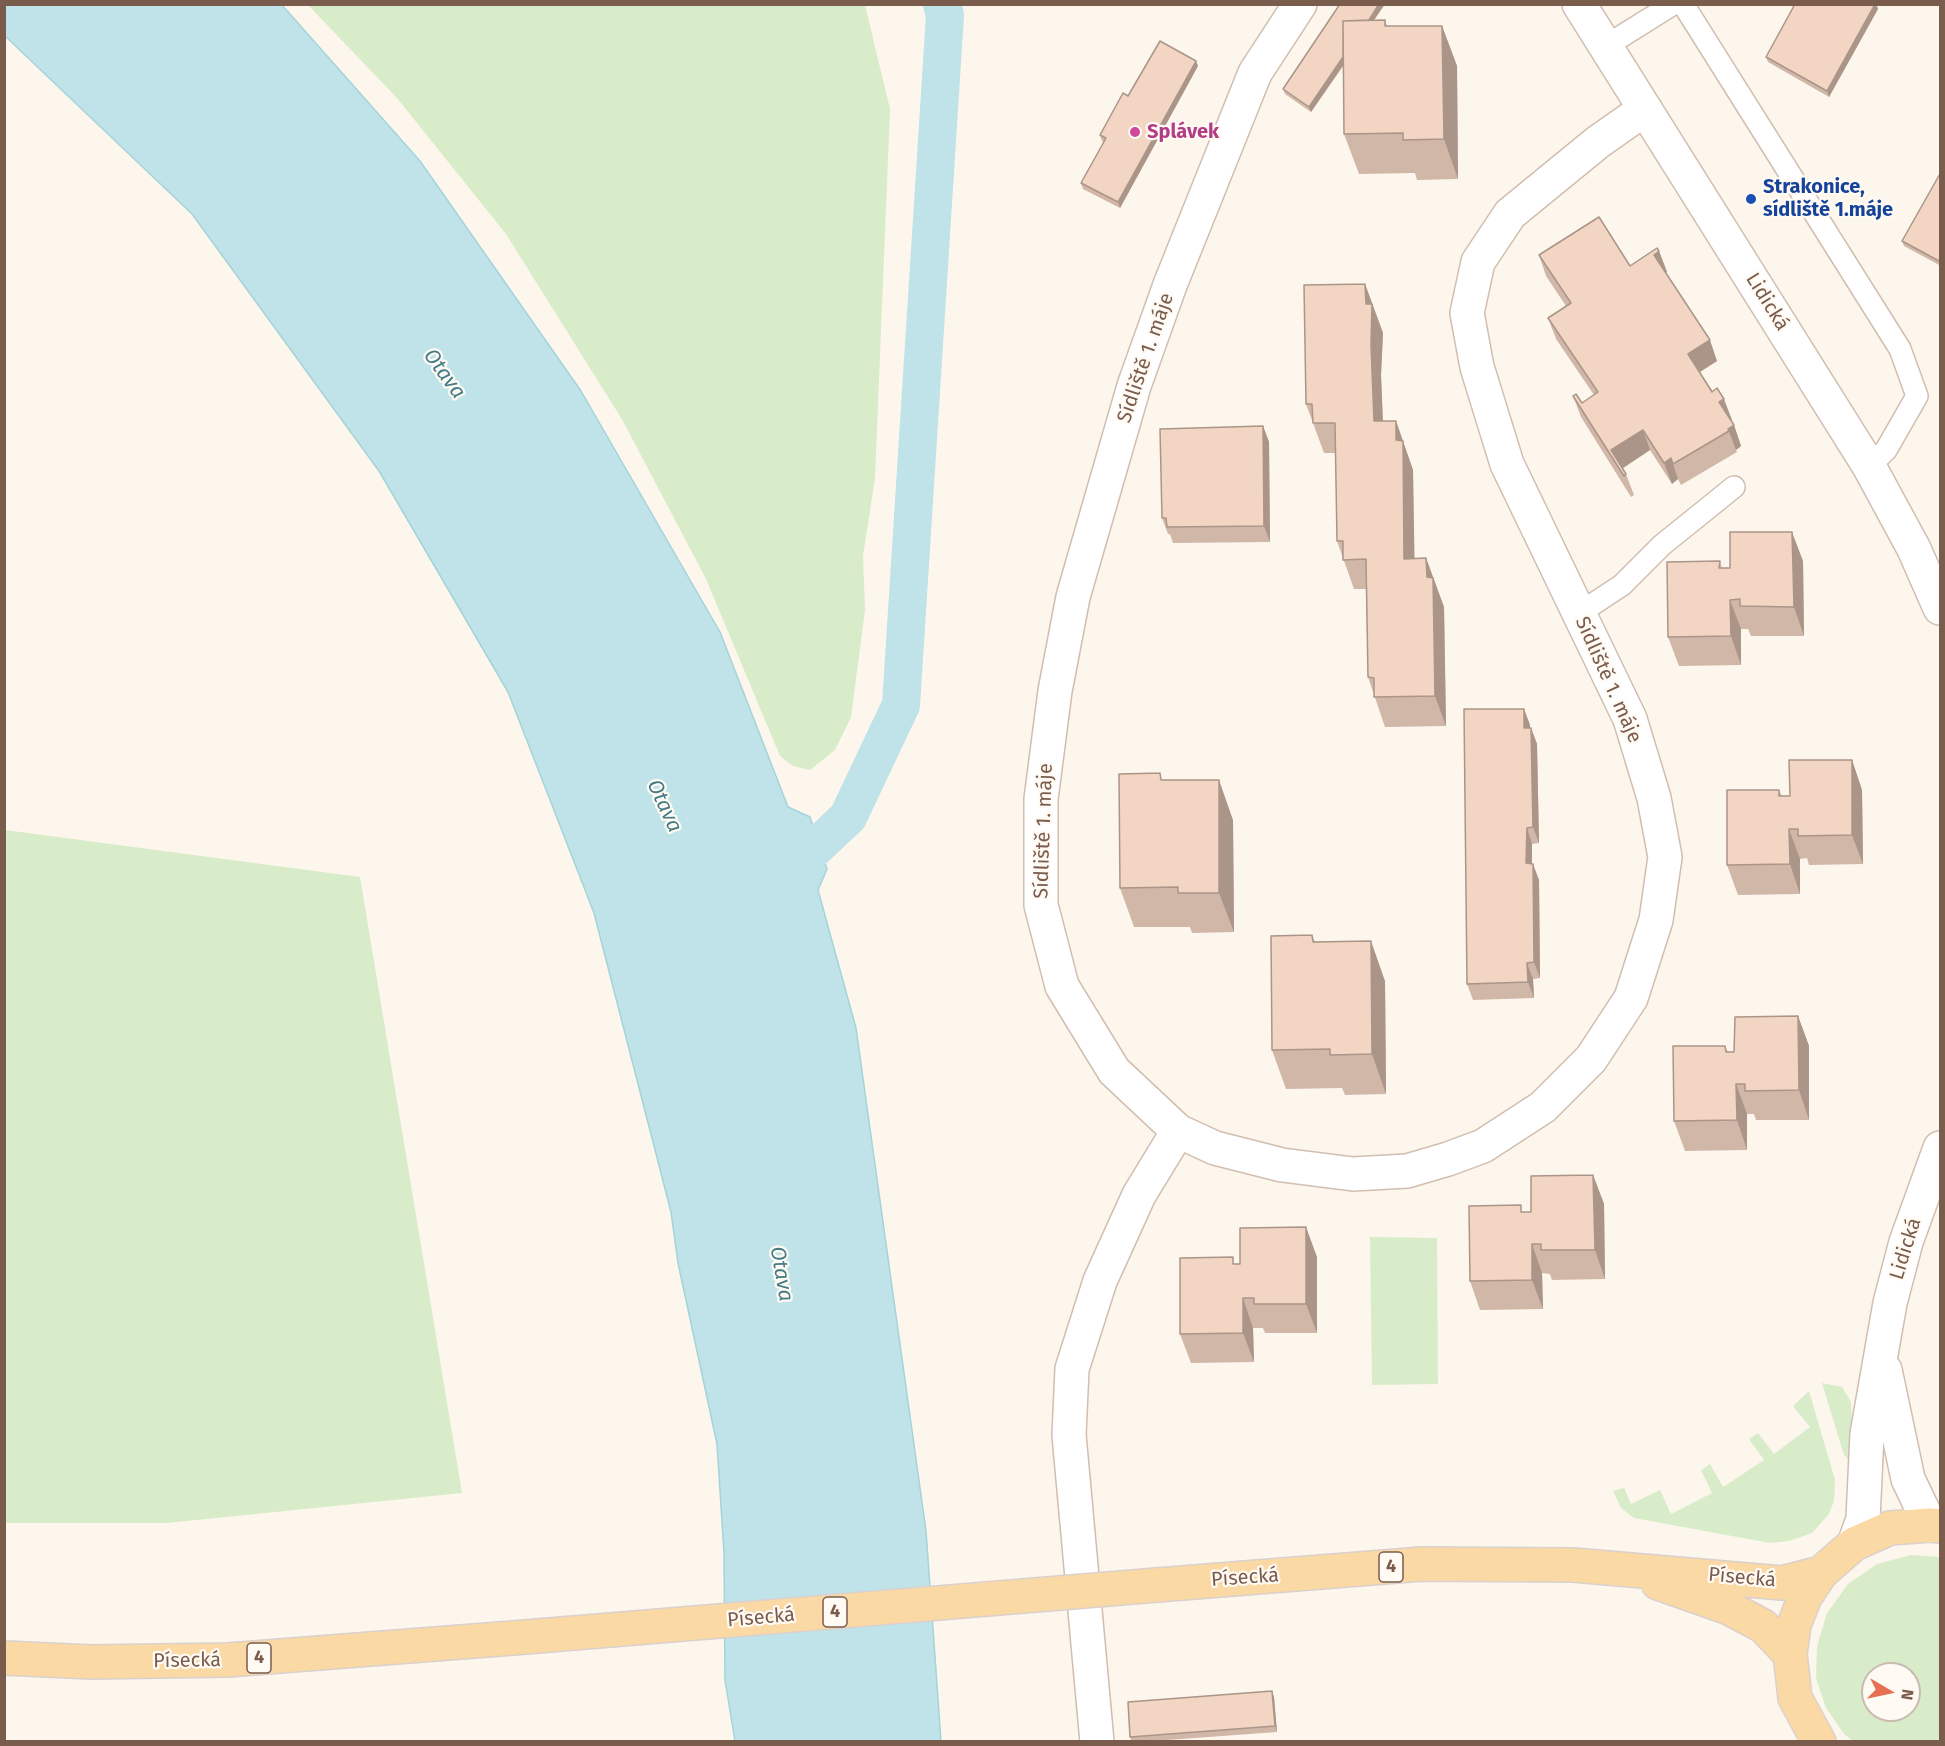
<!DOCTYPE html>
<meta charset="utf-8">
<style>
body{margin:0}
#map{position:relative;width:1945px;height:1746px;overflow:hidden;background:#fdf6ec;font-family:"Fira Sans",sans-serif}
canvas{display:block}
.frame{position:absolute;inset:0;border:6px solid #7a5c4d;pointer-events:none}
.north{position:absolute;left:1861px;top:1662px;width:60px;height:60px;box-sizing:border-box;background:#fffaf3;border:2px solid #cabbb1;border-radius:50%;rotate:99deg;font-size:16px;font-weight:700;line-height:24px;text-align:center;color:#7a5c4d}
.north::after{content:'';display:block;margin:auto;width:21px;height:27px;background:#e76f51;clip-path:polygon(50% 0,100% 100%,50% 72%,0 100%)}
</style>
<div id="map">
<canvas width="1945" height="1746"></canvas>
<div class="frame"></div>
<div class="north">N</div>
</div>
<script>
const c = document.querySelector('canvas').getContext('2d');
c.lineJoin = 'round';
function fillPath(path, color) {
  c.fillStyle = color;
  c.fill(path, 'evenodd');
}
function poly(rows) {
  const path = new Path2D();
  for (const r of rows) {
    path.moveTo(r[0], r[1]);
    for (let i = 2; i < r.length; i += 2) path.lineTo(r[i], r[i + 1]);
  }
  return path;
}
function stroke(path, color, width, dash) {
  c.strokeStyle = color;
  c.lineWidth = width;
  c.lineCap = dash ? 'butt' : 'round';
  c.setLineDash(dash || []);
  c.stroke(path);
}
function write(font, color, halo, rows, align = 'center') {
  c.font = font + ' "Fira Sans",sans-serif';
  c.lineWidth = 4.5;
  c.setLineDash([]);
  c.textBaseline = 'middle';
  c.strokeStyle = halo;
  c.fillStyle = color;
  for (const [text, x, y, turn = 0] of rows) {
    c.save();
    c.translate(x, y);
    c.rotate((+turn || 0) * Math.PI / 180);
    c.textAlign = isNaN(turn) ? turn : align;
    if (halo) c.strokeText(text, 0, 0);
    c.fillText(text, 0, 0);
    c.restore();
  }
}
fillPath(poly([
 [308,5,865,5,890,109,875,478,863,556,865,610,851,717,835,750,810,770,793,766,780,756,706,579,623,421,506,234,397,98],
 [5,830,360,877,462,1493,167,1523,5,1523],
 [1370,1237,1437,1238,1438,1384,1372,1385],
 [1822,1383,1842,1387,1851,1402,1854,1465,1844,1455],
 [1809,1391,1835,1480,1834,1501,1829,1514,1812,1533,1789,1541,1770,1543,1634,1518,1621,1508,1613,1491,1624,1488,1631,1504,1660,1490,1671,1514,1712,1493,1701,1470,1710,1464,1723,1487,1764,1460,1749,1439,1758,1433,1774,1454,1810,1427,1793,1406],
 [1911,1555,1940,1557,1940,1741,1853,1741,1844,1734,1826,1708,1816,1678,1817,1646,1827,1613,1848,1584,1877,1564],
 [1873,1674,1909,1674,1909,1710,1873,1710]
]), '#d8ecc9');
const water = poly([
 [4,5,282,5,420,161,581,391,720,632,788,807,810,817,827,869,818,890,856,1028,926,1531,941,1741,735,1741,725,1680,724,1553,717,1444,678,1263,671,1212,594,913,508,692,379,471,192,214,5,36,4,5]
]);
fillPath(water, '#bfe3e8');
stroke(water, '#a5d3da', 1.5);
stroke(poly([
 [782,879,848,817,901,705,945,15,942,4]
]), '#bfe3e8', 38);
const service = poly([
 [1683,4,1900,349,1917,396,1886,450,1869,466],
 [1606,46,1673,4],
 [1578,614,1622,585,1662,545,1734,487]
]);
const minor = poly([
 [1300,4,1255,73,1170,285,1134,386,1073,597,1055,691,1041,799,1041,905,1062,986,1114,1071,1178,1131,1215,1148,1282,1165,1353,1174,1407,1171,1448,1159,1483,1146,1543,1107,1591,1059,1631,998,1656,920,1665,857,1654,798,1630,719,1507,464,1477,367,1467,313,1478,262,1510,214,1598,142,1645,109],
 [1097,1742,1069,1435,1072,1369,1100,1281,1139,1195,1178,1131]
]);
const tertiary = poly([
 [1579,4,1869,466,1914,549,1940,608],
 [1885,1370,1908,1479,1930,1525],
 [1854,1544,1863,1519,1867,1434,1890,1303,1906,1242,1940,1148]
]);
const primary = poly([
 [1658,1583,1729,1608,1763,1626,1790,1654],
 [1157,1585,1422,1564,1573,1565,1782,1583,1821,1573],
 [4,1658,91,1662,228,1660,513,1638],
 [1819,1742,1795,1698,1790,1654,1794,1625,1805,1597,1821,1573,1854,1544,1890,1528,1930,1525,1940,1526]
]);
stroke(service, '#d1beb0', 24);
stroke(minor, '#d1beb0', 36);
stroke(tertiary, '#d1beb0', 36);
stroke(primary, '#dad1cd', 36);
stroke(service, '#fff', 21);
stroke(minor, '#fff', 33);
stroke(tertiary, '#fff', 33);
stroke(primary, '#fbd9a5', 33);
const primaryBridge = poly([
 [513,1638,1157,1585]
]);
stroke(primaryBridge, '#dad1cd', 36, []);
stroke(primaryBridge, '#fbd9a5', 33);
fillPath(poly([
 [1340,4,1385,4,1374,20,1385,20,1387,26,1442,26,1457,66,1458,179,1417,180,1415,173,1359,174,1344,134,1344,65,1311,112,1285,94,1283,89],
 [1795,4,1876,4,1878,9,1829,97,1768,62,1766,57],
 [1196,61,1198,66,1120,208,1083,189,1081,183,1104,142,1102,141,1100,135,1128,96],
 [1941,172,1941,266,1904,246,1902,241],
 [1659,251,1667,272,1666,273,1717,361,1700,372,1732,420,1731,421,1734,425,1741,446,1736,450,1737,452,1681,485,1678,479,1672,484,1650,450,1623,468,1626,474,1634,495,1631,497,1581,417,1573,396,1582,403,1594,395,1556,339,1548,318,1566,306,1546,276,1539,255,1630,266],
 [1365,284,1383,333,1381,375,1383,421,1396,421,1413,470,1414,558,1426,558,1444,607,1446,726,1385,727,1368,677,1366,589,1354,589,1337,541,1336,453,1324,453,1306,404],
 [1263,426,1269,442,1270,542,1173,543,1170,534,1168,534,1162,518],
 [1720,561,1722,568,1730,568,1803,561,1804,636,1751,636,1748,629,1741,629,1741,665,1679,666,1668,637],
 [1524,709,1530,725,1530,728,1531,728,1537,744,1539,843,1532,844,1532,864,1539,880,1540,978,1533,979,1534,998,1473,1000,1467,984],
 [1852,760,1862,790,1863,864,1809,865,1807,858,1800,859,1800,894,1738,895,1727,865,1779,790,1782,796,1790,796],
 [1163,780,1233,820,1234,932,1192,933,1190,927,1134,927,1120,888],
 [1312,935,1315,942,1385,981,1386,1094,1345,1095,1342,1088,1286,1089,1272,1050],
 [1798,1016,1809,1046,1809,1120,1756,1120,1754,1114,1747,1114,1747,1150,1685,1151,1674,1121,1725,1046,1728,1052,1734,1052],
 [1593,1175,1604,1204,1605,1279,1552,1280,1550,1274,1542,1273,1543,1309,1480,1310,1470,1281,1524,1212,1531,1212],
 [1317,1257,1317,1333,1265,1333,1263,1328,1253,1328,1254,1362,1191,1363,1180,1334,1235,1264],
 [1274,1697,1277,1732,1140,1742,1132,1742,1130,1737]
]), '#d1b7a8');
fillPath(poly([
 [1379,4,1385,4,1311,112,1309,107],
 [1875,4,1876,4,1878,9,1829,97,1827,91],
 [1442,26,1457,66,1458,179,1444,139],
 [1196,61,1198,66,1120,208,1118,202],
 [1659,251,1667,272,1662,276,1654,255],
 [1365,284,1383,333,1381,375,1384,451,1374,421,1371,345,1366,304],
 [1710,340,1717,361,1695,375,1688,354],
 [1724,399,1732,420,1726,423,1719,402],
 [1396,421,1413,470,1415,588,1404,559,1396,440],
 [1734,425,1741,446,1736,450,1728,429],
 [1263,426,1269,442,1270,542,1264,526],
 [1643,430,1650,450,1620,470,1611,450],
 [1671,458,1678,479,1672,484,1664,463],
 [1792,532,1803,561,1804,636,1794,607],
 [1426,558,1444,607,1446,726,1435,696],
 [1730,600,1741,629,1741,665,1731,636],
 [1524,709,1530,725,1530,744,1524,728],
 [1531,728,1537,744,1539,843,1533,827],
 [1852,760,1862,790,1863,864,1852,835],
 [1219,780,1233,820,1234,932,1219,893],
 [1527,828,1532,844,1532,880,1526,863],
 [1789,829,1800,859,1800,894,1790,864],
 [1533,864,1539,880,1540,978,1534,962],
 [1371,941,1385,981,1386,1094,1372,1054],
 [1527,963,1533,979,1534,998,1528,982],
 [1798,1016,1809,1046,1809,1120,1799,1090],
 [1736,1084,1747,1114,1747,1150,1737,1120],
 [1593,1175,1604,1204,1605,1279,1595,1250],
 [1306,1227,1317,1257,1317,1333,1306,1304],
 [1532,1244,1542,1273,1543,1309,1532,1280],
 [1243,1298,1253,1328,1254,1362,1243,1333],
 [1272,1691,1274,1697,1277,1732,1275,1726]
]), '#aa9588');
const building = poly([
 [1340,4,1379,4,1369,20,1343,21,1343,57,1309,107,1283,89,1340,4],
 [1795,4,1875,4,1827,91,1766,57,1795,4],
 [1385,20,1385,26,1442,26,1444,139,1403,140,1403,133,1344,134,1343,21,1385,20],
 [1160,41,1196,61,1118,202,1081,183,1106,138,1100,135,1123,93,1128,96,1160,41],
 [1941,172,1941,262,1902,241,1941,172],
 [1599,217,1630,266,1657,248,1659,251,1654,255,1710,340,1688,354,1712,392,1717,388,1724,399,1719,402,1734,425,1728,429,1729,431,1673,464,1671,458,1664,463,1643,430,1611,450,1626,474,1624,476,1573,396,1576,394,1582,403,1598,392,1548,318,1571,303,1539,255,1599,217],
 [1365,284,1366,304,1372,304,1371,345,1374,421,1396,421,1396,440,1403,441,1404,559,1426,558,1427,577,1433,578,1435,696,1374,697,1374,678,1368,677,1366,559,1343,560,1343,541,1337,541,1335,423,1313,423,1312,404,1306,404,1304,285,1365,284],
 [1263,426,1264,526,1167,527,1166,518,1162,518,1160,429,1263,426],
 [1730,532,1792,532,1794,607,1740,606,1740,599,1730,600,1731,636,1668,637,1667,562,1720,561,1719,568,1730,568,1730,532],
 [1464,709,1524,709,1524,728,1531,728,1533,827,1527,828,1526,863,1533,864,1534,962,1527,963,1528,982,1467,984,1464,709],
 [1789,760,1852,760,1852,835,1798,836,1798,829,1789,829,1790,864,1727,865,1727,790,1779,790,1779,796,1790,796,1789,760],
 [1160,773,1161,780,1219,780,1219,893,1178,893,1178,887,1120,888,1119,774,1160,773],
 [1312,935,1313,942,1371,941,1372,1054,1330,1055,1330,1049,1272,1050,1271,936,1312,935],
 [1798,1016,1799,1090,1745,1091,1745,1084,1736,1084,1737,1120,1674,1121,1673,1046,1725,1046,1726,1052,1734,1052,1735,1017,1798,1016],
 [1593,1175,1595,1250,1541,1250,1541,1244,1532,1244,1532,1280,1470,1281,1469,1206,1521,1205,1521,1212,1531,1212,1531,1176,1593,1175],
 [1306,1227,1306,1304,1254,1304,1254,1298,1243,1298,1243,1333,1180,1334,1180,1258,1233,1257,1233,1264,1240,1264,1240,1228,1306,1227],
 [1272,1691,1275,1726,1130,1737,1128,1702,1272,1691]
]);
fillPath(building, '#f3d5c3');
stroke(building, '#aa9588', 1.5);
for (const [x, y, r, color] of [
 [1135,132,6,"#d1479c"],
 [1751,199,6,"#1a4fb4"]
]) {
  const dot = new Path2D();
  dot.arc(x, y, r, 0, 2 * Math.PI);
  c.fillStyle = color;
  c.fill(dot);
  stroke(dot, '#fffaf3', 2);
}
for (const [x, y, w] of [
 [1391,1567,24],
 [835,1612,24],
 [259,1658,24]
]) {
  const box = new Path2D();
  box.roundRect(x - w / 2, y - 15, w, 30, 4.5);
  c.fillStyle = '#fffaf3';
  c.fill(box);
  stroke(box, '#7a5c4d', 1.5);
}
write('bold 18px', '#7a5c4d', null, [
 ["4",1391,1567],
 ["4",835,1612],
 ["4",259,1658]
]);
write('bold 20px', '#b23c85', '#fffaf3', [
 ["Splávek",1147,132]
], 'left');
write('bold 20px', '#164399', '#fffaf3', [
 ["Strakonice,",1763,187],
 ["sídliště 1.máje",1763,210]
], 'left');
write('20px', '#7a5c4d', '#fffaf3', [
 ["Lidická",1767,302,58],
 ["Sídliště 1. máje",1146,358,-71],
 ["Sídliště 1. máje",1608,680,66],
 ["Sídliště 1. máje",1044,831,-88],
 ["Lidická",1906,1249,-73],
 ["Písecká",1245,1578,-4],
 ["Písecká",1742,1578,5],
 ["Písecká",761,1618,-5],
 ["Písecká",187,1661,-1]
]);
write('italic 21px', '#437c86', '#fffaf3', [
 ["Otava",444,374,54],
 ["Otava",664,806,65],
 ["Otava",781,1274,80]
]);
</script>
